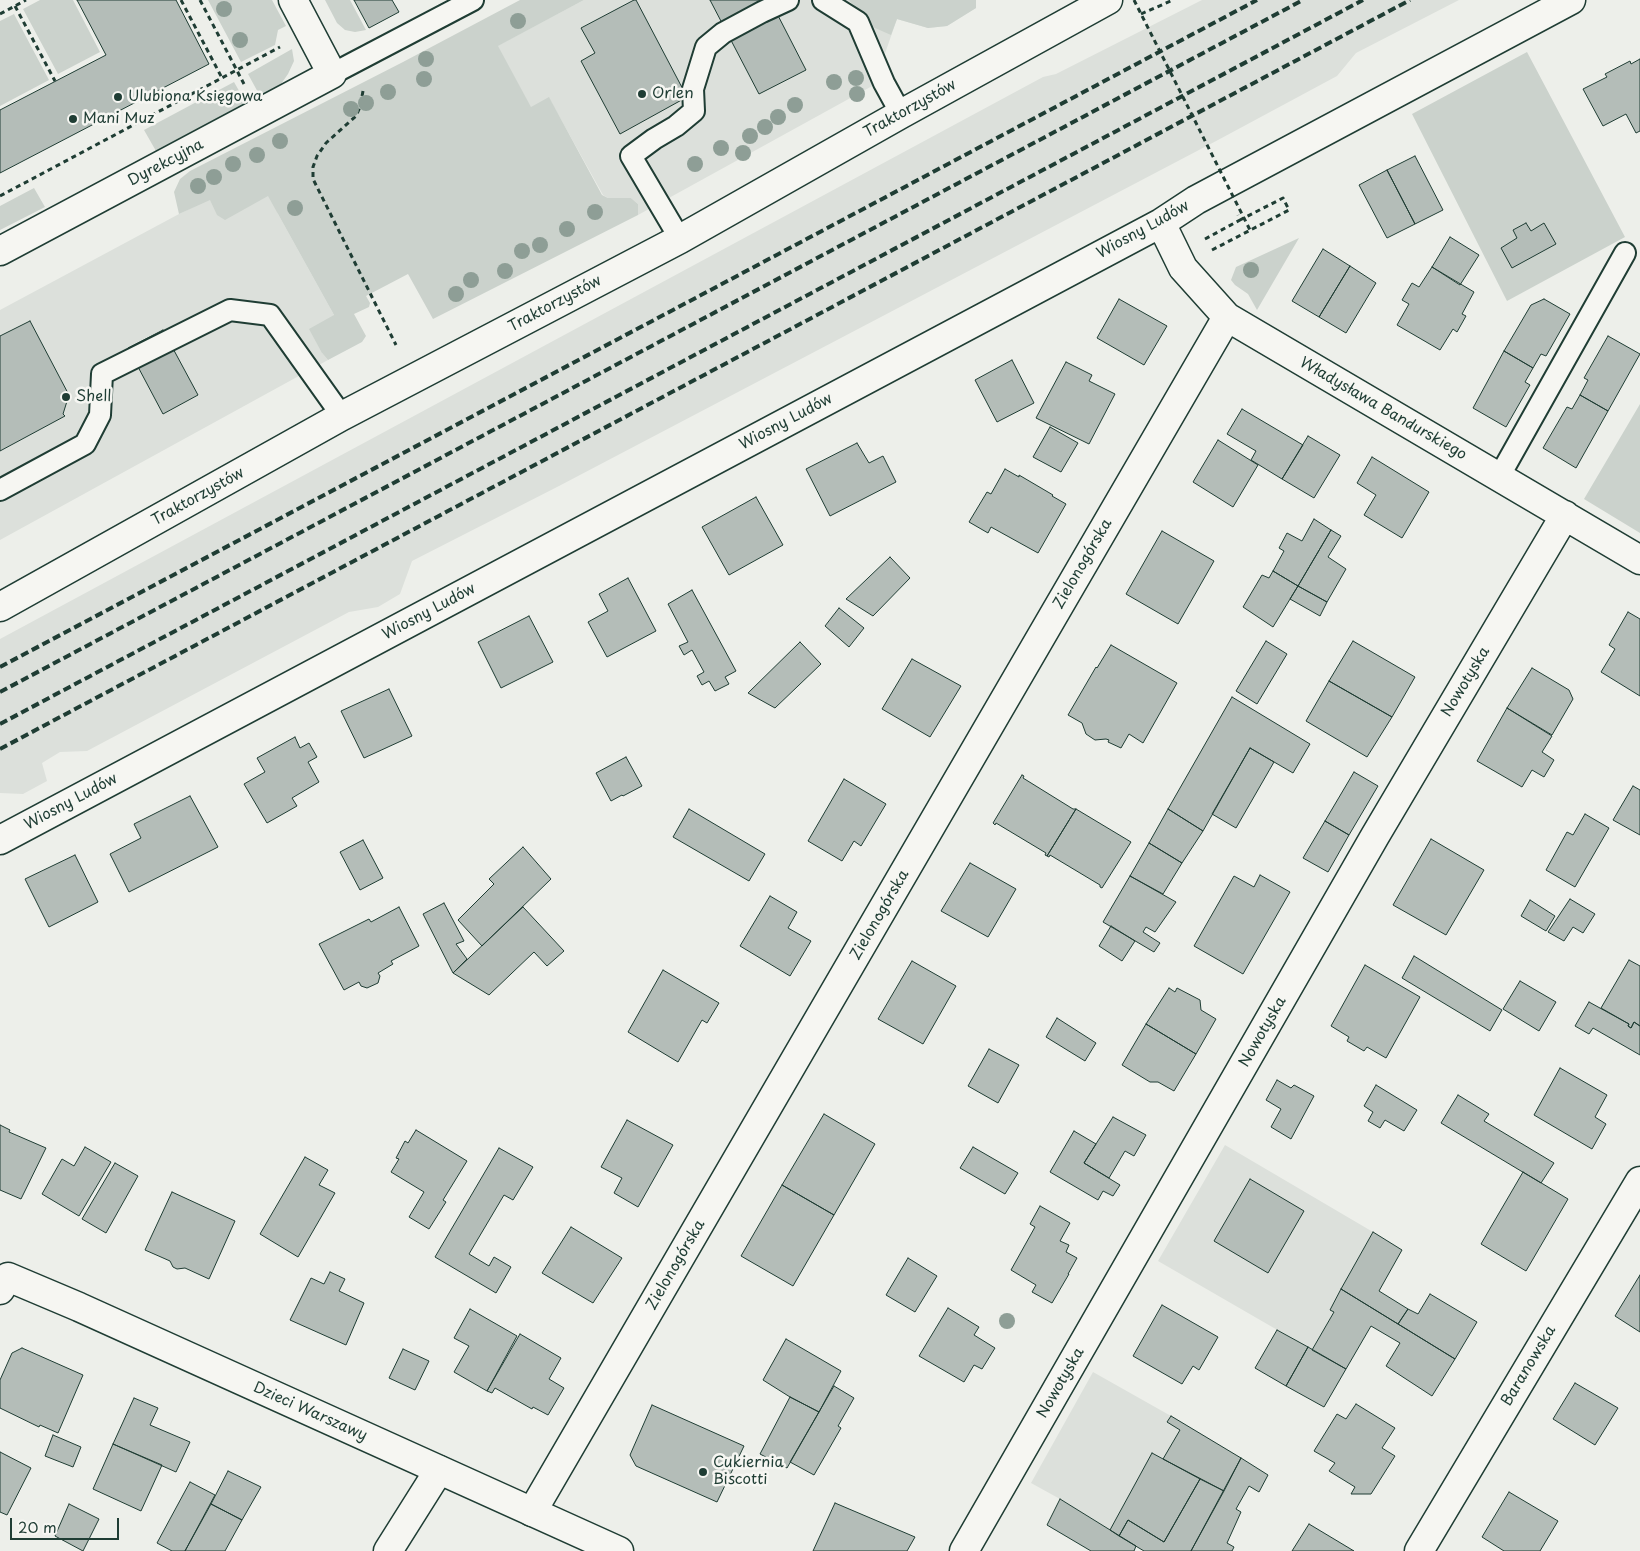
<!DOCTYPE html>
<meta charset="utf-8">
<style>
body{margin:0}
#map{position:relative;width:1640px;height:1551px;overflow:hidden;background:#edefea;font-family:"Playpen Sans",sans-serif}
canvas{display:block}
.scale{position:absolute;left:10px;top:1518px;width:109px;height:22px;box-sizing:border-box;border:2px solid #1f3d34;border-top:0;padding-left:6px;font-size:15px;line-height:18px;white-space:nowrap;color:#1f3d34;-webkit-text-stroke:4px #f6f6f2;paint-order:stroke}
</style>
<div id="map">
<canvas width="1640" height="1551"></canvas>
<div class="scale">20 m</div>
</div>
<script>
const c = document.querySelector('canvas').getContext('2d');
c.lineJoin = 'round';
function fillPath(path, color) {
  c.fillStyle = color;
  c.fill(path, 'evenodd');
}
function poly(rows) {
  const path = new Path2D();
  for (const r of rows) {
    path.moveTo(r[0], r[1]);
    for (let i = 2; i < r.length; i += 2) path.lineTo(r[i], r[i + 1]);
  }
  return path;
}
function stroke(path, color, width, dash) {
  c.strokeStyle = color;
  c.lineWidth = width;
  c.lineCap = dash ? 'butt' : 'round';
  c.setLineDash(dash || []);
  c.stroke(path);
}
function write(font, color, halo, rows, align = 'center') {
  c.font = font + ' "Playpen Sans",sans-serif';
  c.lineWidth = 5;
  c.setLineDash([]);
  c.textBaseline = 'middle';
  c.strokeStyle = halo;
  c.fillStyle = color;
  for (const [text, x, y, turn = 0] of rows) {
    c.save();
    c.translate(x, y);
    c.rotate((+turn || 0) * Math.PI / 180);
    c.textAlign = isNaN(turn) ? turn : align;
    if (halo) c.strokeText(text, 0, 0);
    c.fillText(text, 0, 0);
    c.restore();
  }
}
fillPath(poly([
 [584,0,976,0,976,8,947,26,928,28,897,19,874,85,638,215,638,204,631,198,608,198,603,195,549,98,531,108,497,46],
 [1202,0,1459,0,1356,53,1337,76,1218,140,559,486,412,561,400,594,378,607,349,612,87,751,60,752,42,763,47,781,23,794,0,793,0,639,1043,77,1056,74],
 [266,171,278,214,334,315,322,353,328,360,0,540,0,310,179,214],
 [1225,1145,1373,1232,1330,1310,1334,1312,1312,1350,1158,1261],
 [1093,1372,1171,1416,1241,1458,1191,1551,1144,1551,1060,1499,1031,1483]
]), '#dce0db');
fillPath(poly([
 [40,0,73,0,100,52,58,74,23,9],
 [208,0,272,0,286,26,278,30,275,45,241,62],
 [325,0,350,0,366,30,355,32,345,30,337,23],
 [520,0,584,0,498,46,531,107,549,97,602,195,608,198,631,198,638,204,638,215,433,319,408,274,366,296,370,303,369,307,354,314,366,336,362,342,328,360,322,353,309,329,334,315,268,196,225,220,217,215,210,200,179,214,174,192,180,179,190,171,403,62],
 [849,0,976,0,976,8,947,26,928,28,897,19,891,35,875,28,863,18],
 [14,14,49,80,0,106,0,21],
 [292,49,294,61,288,74,281,84,260,96,248,74],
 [1527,52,1625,237,1507,301,1412,114],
 [234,82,246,103,156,151,144,130],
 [34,188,45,207,0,230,0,206],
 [1299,238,1257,310,1248,294,1235,285,1231,280,1236,267],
 [1640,404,1640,533,1584,499]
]), '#cbd2cc');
const building = poly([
 [77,0,176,0,209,64,0,173,0,110,106,55,77,0],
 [354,0,392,0,399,12,369,28,354,0],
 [634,0,636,0,687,97,620,134,581,61,595,53,581,28,634,0],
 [710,0,770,0,806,70,759,94,710,0],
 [1640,59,1640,131,1636,133,1626,114,1603,126,1583,89,1607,77,1605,74,1630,61,1631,64,1640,59],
 [1415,156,1443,210,1415,224,1387,170,1415,156],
 [1387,170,1415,224,1387,238,1359,185,1387,170],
 [1526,223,1531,231,1544,223,1556,244,1512,268,1501,248,1517,238,1513,230,1526,223],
 [1450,237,1479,255,1460,285,1432,267,1450,237],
 [1323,249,1350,266,1319,317,1292,301,1323,249],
 [1350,266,1376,283,1346,333,1319,317,1350,266],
 [1432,267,1474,292,1462,314,1466,316,1457,332,1453,329,1440,350,1397,325,1409,304,1402,300,1412,283,1419,287,1432,267],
 [1119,299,1167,326,1144,365,1097,338,1119,299],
 [1544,299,1570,314,1546,356,1541,354,1533,368,1504,351,1531,305,1544,299],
 [30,321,70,397,68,398,63,414,65,416,0,451,0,336,30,321],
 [163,330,198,395,163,414,128,348,163,330],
 [1608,336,1640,354,1608,411,1580,395,1588,380,1584,378,1608,336],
 [1504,351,1533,368,1525,382,1530,385,1506,427,1473,408,1504,351],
 [1012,360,1034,403,997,422,975,380,1012,360],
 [1066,362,1092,375,1089,381,1115,394,1089,444,1036,418,1066,362],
 [1580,395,1608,411,1576,468,1543,448,1567,407,1572,409,1580,395],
 [1242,409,1303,445,1282,479,1251,460,1256,451,1227,434,1242,409],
 [1050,427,1078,443,1061,472,1033,457,1050,427],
 [1308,436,1340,455,1314,498,1282,479,1308,436],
 [1218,440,1258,465,1233,507,1193,482,1218,440],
 [857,443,869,463,883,456,896,482,830,516,806,469,857,443],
 [1372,457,1429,492,1402,538,1364,515,1376,495,1357,483,1372,457],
 [1005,469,1019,477,1019,475,1053,495,1052,496,1066,504,1038,553,991,527,988,533,969,522,987,492,991,494,1005,469],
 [756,497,783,545,729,575,702,527,756,497],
 [1314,519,1331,530,1298,586,1273,571,1284,551,1279,548,1287,533,1302,541,1314,519],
 [1331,530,1341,536,1328,557,1346,569,1327,602,1298,586,1331,530],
 [1162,531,1214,561,1178,624,1126,594,1162,531],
 [890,557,910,578,873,616,846,599,890,557],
 [1273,571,1298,586,1273,627,1243,607,1262,575,1269,578,1273,571],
 [628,578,656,631,607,657,588,622,608,611,599,594,628,578],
 [1298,586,1327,602,1320,616,1290,599,1298,586],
 [692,590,736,671,725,677,729,684,715,691,709,681,702,685,697,676,704,672,692,650,684,655,679,646,688,642,668,604,692,590],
 [839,608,864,628,849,647,825,626,839,608],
 [1628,612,1640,619,1640,696,1601,672,1615,649,1609,645,1628,612],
 [529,616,553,662,501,688,478,642,529,616],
 [1266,641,1287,654,1257,704,1236,691,1266,641],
 [1353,641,1415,677,1392,717,1329,681,1353,641],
 [800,642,821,664,775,708,748,693,800,642],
 [1111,645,1177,683,1143,743,1129,734,1121,748,1108,742,1109,740,1106,739,1095,740,1086,734,1082,723,1068,715,1096,667,1097,668,1111,645],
 [912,659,961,686,930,737,882,709,912,659],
 [1532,668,1569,690,1573,699,1552,735,1507,708,1532,668],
 [1329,681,1392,717,1367,757,1306,721,1329,681],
 [389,689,412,736,364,758,341,711,389,689],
 [1232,697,1310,744,1293,773,1250,748,1203,831,1168,809,1232,697],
 [1507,708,1552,736,1542,752,1554,760,1544,777,1532,770,1522,787,1477,761,1507,708],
 [295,737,300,748,309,743,317,757,308,762,319,782,292,798,297,806,267,823,244,784,265,772,257,758,295,737],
 [1250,748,1274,762,1236,828,1212,814,1250,748],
 [626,757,642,786,623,796,622,795,611,801,596,773,626,757],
 [1354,772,1378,786,1349,835,1325,821,1354,772],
 [1022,775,1024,776,1023,778,1073,809,1076,809,1047,856,1045,855,1046,853,996,823,995,825,993,823,1022,775],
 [844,779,886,804,861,846,854,841,842,861,808,841,844,779],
 [1633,786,1640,790,1640,835,1613,820,1633,786],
 [190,796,218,847,129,892,110,854,141,838,134,824,190,796],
 [689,809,765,854,749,881,673,837,689,809],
 [1076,809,1131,842,1102,888,1100,887,1100,885,1050,855,1049,857,1047,856,1076,809],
 [1168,809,1203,831,1182,863,1149,843,1168,809],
 [1585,814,1609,828,1575,887,1546,870,1567,832,1573,835,1585,814],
 [1325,821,1349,835,1328,872,1303,858,1325,821],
 [1431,839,1484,870,1446,935,1393,905,1431,839],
 [363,840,383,878,360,890,340,852,363,840],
 [1149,843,1182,863,1163,894,1130,876,1149,843],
 [523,847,551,879,482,946,458,920,494,884,489,879,523,847],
 [75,855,98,902,49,927,25,879,75,855],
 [970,863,1016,889,988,937,941,911,970,863],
 [1260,875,1290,892,1243,974,1194,946,1234,876,1254,887,1260,875],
 [1130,876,1176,902,1155,932,1146,927,1143,932,1160,943,1154,952,1103,922,1130,876],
 [770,896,797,912,788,928,811,941,790,976,740,946,770,896],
 [1570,899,1595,914,1583,933,1573,927,1564,941,1548,932,1570,899],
 [1530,900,1555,916,1546,931,1521,916,1530,900],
 [444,903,464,941,456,944,467,959,453,973,423,914,444,903],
 [399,907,419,946,391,961,393,964,378,973,380,976,378,983,367,988,361,986,359,982,344,990,319,944,369,919,371,922,399,907],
 [523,907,564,951,547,966,534,952,489,995,453,973,523,907],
 [1111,926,1135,941,1122,961,1099,946,1111,926],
 [1414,956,1502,1010,1490,1031,1402,978,1414,956],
 [1629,960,1640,966,1640,1026,1634,1022,1631,1028,1628,1026,1629,1024,1601,1008,1629,960],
 [912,961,956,986,923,1044,878,1019,912,961],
 [1365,965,1420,997,1386,1058,1367,1047,1364,1051,1347,1041,1349,1037,1331,1026,1365,965],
 [663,970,719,1003,707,1023,702,1020,678,1062,628,1032,663,970],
 [1520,981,1556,1002,1539,1031,1503,1009,1520,981],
 [1169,988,1175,992,1177,988,1200,1000,1201,1010,1216,1019,1196,1054,1146,1024,1169,988],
 [1589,1002,1629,1024,1628,1026,1631,1028,1634,1022,1640,1026,1640,1055,1593,1028,1589,1034,1575,1026,1589,1002],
 [1057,1018,1096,1043,1085,1061,1046,1037,1057,1018],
 [1146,1024,1196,1054,1174,1091,1158,1082,1150,1082,1122,1065,1146,1024],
 [989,1049,1019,1065,998,1103,968,1086,989,1049],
 [1560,1068,1607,1095,1595,1117,1606,1124,1592,1149,1534,1115,1560,1068],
 [1277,1080,1291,1088,1294,1085,1314,1096,1291,1139,1271,1127,1281,1109,1266,1100,1277,1080],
 [1376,1085,1417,1110,1404,1131,1385,1120,1380,1128,1368,1121,1373,1112,1364,1106,1376,1085],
 [1458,1095,1489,1114,1484,1121,1554,1163,1541,1183,1441,1123,1458,1095],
 [824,1114,875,1144,834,1215,782,1185,824,1114],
 [1113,1117,1146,1135,1134,1156,1125,1151,1109,1178,1084,1163,1113,1117],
 [627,1120,673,1145,638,1207,614,1193,622,1178,601,1167,627,1120],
 [0,1125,10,1130,9,1132,46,1148,21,1199,0,1190,0,1125],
 [416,1130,467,1161,443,1200,446,1202,429,1229,409,1217,424,1192,391,1172,399,1159,396,1158,405,1141,408,1143,416,1130],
 [1074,1131,1096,1144,1084,1163,1120,1185,1113,1196,1103,1191,1098,1200,1050,1172,1074,1131],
 [85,1147,111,1162,79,1216,42,1194,62,1159,74,1166,85,1147],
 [973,1147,1018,1173,1005,1194,960,1168,973,1147],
 [499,1148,533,1167,513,1200,504,1195,469,1254,489,1266,494,1257,511,1267,496,1293,435,1257,499,1148],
 [305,1157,328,1170,319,1185,335,1193,298,1257,260,1234,305,1157],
 [115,1163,138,1176,106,1233,82,1219,115,1163],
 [1523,1172,1568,1199,1526,1271,1481,1244,1523,1172],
 [1250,1179,1304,1211,1268,1273,1214,1241,1250,1179],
 [782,1185,834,1215,793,1286,741,1256,782,1185],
 [172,1192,235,1221,209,1279,185,1268,177,1269,173,1267,170,1261,145,1250,172,1192],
 [1040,1206,1070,1223,1060,1241,1069,1245,1066,1252,1077,1258,1068,1274,1069,1274,1052,1303,1032,1292,1036,1285,1011,1270,1035,1227,1030,1224,1040,1206],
 [571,1227,622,1258,593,1303,542,1273,571,1227],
 [1373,1232,1402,1250,1379,1291,1408,1309,1398,1324,1341,1289,1373,1232],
 [908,1258,937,1276,915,1312,886,1295,908,1258],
 [330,1272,345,1279,339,1291,364,1303,346,1345,290,1320,311,1278,324,1284,330,1272],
 [1640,1275,1640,1332,1615,1316,1640,1275],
 [1341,1289,1455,1359,1432,1396,1386,1366,1400,1343,1371,1326,1346,1369,1312,1350,1334,1312,1330,1310,1341,1289],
 [1430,1294,1477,1322,1455,1359,1398,1324,1408,1309,1418,1314,1430,1294],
 [1162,1305,1218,1337,1199,1370,1193,1366,1182,1384,1133,1356,1162,1305],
 [948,1308,979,1327,974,1335,995,1348,982,1369,974,1365,964,1382,919,1356,948,1308],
 [470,1309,517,1336,487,1391,454,1372,469,1346,454,1338,470,1309],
 [1277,1330,1308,1347,1286,1386,1255,1368,1277,1330],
 [520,1334,561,1358,549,1379,564,1388,548,1415,533,1407,532,1409,495,1388,492,1393,487,1391,520,1334],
 [786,1339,841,1371,819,1412,790,1397,763,1380,786,1339],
 [1308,1347,1346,1369,1324,1407,1286,1386,1308,1347],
 [22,1348,83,1375,58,1433,40,1425,39,1427,0,1408,0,1380,12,1353,22,1348],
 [403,1349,429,1361,415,1390,389,1378,403,1349],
 [1575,1383,1618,1408,1595,1445,1553,1419,1575,1383],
 [834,1386,854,1398,838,1426,841,1428,814,1475,790,1462,834,1386],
 [790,1397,819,1412,787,1468,760,1454,790,1397],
 [134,1398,158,1408,150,1425,190,1442,176,1472,113,1444,134,1398],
 [1356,1404,1395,1428,1382,1448,1395,1456,1371,1494,1351,1494,1355,1487,1329,1471,1335,1463,1314,1451,1337,1414,1346,1419,1356,1404],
 [652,1405,744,1446,717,1502,636,1466,630,1455,652,1405],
 [1171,1416,1241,1458,1224,1491,1163,1459,1180,1430,1167,1422,1171,1416],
 [53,1435,81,1447,73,1467,45,1456,53,1435],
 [113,1444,162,1465,141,1511,93,1489,113,1444],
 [0,1452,31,1468,7,1515,0,1512,0,1452],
 [1152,1453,1200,1479,1164,1542,1128,1520,1119,1536,1110,1530,1152,1453],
 [1241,1458,1268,1475,1259,1492,1249,1486,1236,1509,1241,1512,1227,1543,1234,1547,1232,1551,1191,1551,1241,1458],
 [228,1471,261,1487,242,1520,211,1504,228,1471],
 [1200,1479,1224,1491,1191,1551,1144,1551,1119,1536,1128,1520,1164,1542,1200,1479],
 [190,1482,215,1495,185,1551,172,1551,157,1543,190,1482],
 [1509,1492,1558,1521,1540,1551,1504,1551,1482,1537,1509,1492],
 [1060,1499,1136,1546,1134,1551,1091,1551,1047,1525,1060,1499],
 [835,1503,915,1537,907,1551,813,1551,835,1503],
 [69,1504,99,1519,83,1551,55,1536,69,1504],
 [211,1504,242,1520,225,1551,185,1551,211,1504],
 [1309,1524,1354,1551,1292,1551,1309,1524]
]);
fillPath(building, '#b4bdb8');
stroke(building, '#1f3d34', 1);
const lane = poly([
 [823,0,858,22,884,83,901,114],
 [332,74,473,0],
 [680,239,631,156,654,139,676,126,694,111,693,89,706,47,723,33,762,12,788,0],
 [1499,477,1625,253],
 [0,490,85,444,100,415,102,374,230,310,270,315,342,416]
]);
const street = poly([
 [1161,223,1183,268,1227,317,1640,560],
 [0,251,332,74,293,0],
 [0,840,1161,223,1196,200,1571,0],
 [532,1512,1227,317],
 [388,1551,439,1470],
 [964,1551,1375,836,1565,515],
 [1419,1551,1640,1181]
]);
const secondary = poly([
 [0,607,342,416,680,239,901,114,1108,0],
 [0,1290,8,1277,79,1307,619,1551]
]);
stroke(lane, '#1f3d34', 24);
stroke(street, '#1f3d34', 31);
stroke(secondary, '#1f3d34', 31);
stroke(poly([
 [181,0,222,78],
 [200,0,244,84],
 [15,6,55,81],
 [0,14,26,0],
 [1141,14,1173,0],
 [363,91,360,107,356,116,326,143,317,156,313,167,313,179,396,345],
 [0,196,280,47],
 [1205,239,1240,220,1238,215],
 [1212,250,1289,210,1283,198,1240,220]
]), '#1f3d34', 3, [5, 4]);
stroke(lane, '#f6f6f2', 20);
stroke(street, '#f6f6f2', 28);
stroke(secondary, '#f6f6f2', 28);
stroke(poly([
 [0,667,1257,0],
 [0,692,1303,0],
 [0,724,1363,0],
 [0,749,1410,0]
]), '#1f3d34', 4, [8, 4]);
stroke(poly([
 [1134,0,1250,230]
]), '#1f3d34', 3, [5, 4]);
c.fillStyle = '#8e9e96';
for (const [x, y] of [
 [224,9],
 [518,21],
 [240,40],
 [426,59],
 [856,78],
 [424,79],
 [834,82],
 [388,92],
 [857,94],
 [366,103],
 [795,105],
 [351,109],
 [778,117],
 [765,127],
 [750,136],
 [280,141],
 [721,148],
 [743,153],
 [257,155],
 [233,164],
 [695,164],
 [214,177],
 [198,186],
 [295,208],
 [595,212],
 [567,229],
 [540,245],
 [522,251],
 [1251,270],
 [505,271],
 [471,280],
 [456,294],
 [1007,1321]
]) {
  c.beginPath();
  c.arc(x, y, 8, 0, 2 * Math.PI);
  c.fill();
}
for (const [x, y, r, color] of [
 [642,94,5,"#1f3d34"],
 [118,97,5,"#1f3d34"],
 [73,119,5,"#1f3d34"],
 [66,397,5,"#1f3d34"],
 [703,1472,5,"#1f3d34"]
]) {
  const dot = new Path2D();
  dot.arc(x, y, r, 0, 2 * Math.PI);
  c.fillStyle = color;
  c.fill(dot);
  stroke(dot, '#f6f6f2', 2);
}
write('15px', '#1f3d34', '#f6f6f2', [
 ["Orlen",652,94],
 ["Ulubiona Księgowa",128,97],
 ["Mani Muz",83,119],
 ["Shell",76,397],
 ["Cukiernia",713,1463],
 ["Biscotti",713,1480]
], 'left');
write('15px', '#1f3d34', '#f6f6f2', [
 ["Traktorzystów",910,109,-29],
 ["Dyrekcyjna",166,163,-28],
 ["Wiosny Ludów",1143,230,-29],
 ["Traktorzystów",555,304,-28],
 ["Władysława Bandurskiego",1383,409,30],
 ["Wiosny Ludów",786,422,-28],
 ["Traktorzystów",198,497,-29],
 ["Zielonogórska",1083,564,-60],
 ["Wiosny Ludów",429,612,-28],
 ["Nowotyska",1466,682,-59],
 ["Wiosny Ludów",71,802,-28],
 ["Zielonogórska",880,915,-60],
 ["Nowotyska",1263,1032,-60],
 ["Zielonogórska",676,1265,-60],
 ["Baranowska",1529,1366,-59],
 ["Nowotyska",1061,1383,-60],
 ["Dzieci Warszawy",310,1412,24]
]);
</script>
